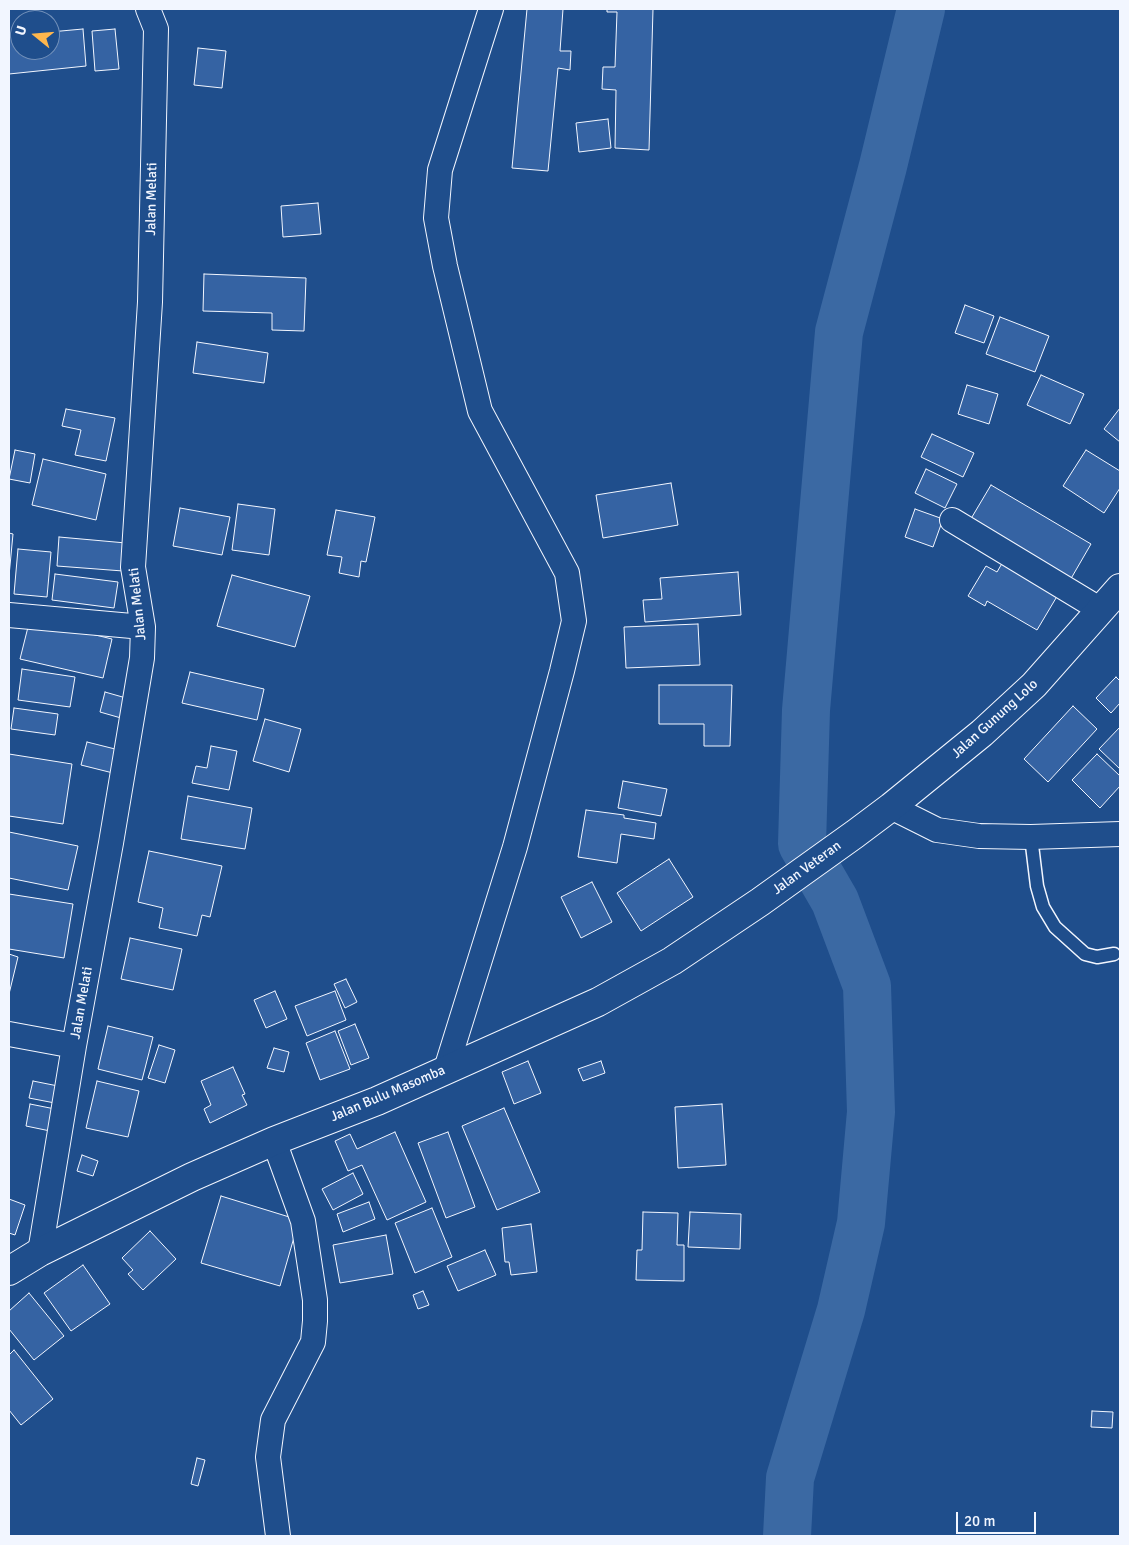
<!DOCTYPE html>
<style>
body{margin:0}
#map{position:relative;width:1129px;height:1545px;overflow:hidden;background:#1f4e8c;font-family:Signika,sans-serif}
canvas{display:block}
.frame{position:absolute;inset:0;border:10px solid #f2f6ff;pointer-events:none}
.north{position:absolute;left:10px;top:10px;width:50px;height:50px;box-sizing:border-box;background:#1f4e8c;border:1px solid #7391ba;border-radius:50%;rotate:287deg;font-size:14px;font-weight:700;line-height:20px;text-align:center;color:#f2f6ff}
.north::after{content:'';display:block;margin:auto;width:18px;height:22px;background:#ffb74d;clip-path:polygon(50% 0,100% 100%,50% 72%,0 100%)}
.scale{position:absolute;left:956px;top:1512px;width:80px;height:22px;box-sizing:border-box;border:2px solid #f2f6ff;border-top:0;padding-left:6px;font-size:15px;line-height:18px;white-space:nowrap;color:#f2f6ff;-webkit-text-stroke:4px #1f4e8c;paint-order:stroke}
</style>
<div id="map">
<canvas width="1129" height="1545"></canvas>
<div class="frame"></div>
<div class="north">U</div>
<div class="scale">20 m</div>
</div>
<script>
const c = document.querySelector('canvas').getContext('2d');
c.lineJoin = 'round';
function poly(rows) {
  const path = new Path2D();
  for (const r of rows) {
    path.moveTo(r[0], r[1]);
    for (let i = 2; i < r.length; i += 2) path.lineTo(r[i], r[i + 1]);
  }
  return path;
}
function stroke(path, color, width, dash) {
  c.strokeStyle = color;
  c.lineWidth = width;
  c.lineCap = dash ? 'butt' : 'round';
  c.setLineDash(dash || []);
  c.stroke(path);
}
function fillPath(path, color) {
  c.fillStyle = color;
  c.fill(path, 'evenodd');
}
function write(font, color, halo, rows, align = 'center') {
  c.font = font + ' Signika,sans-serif';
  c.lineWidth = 4;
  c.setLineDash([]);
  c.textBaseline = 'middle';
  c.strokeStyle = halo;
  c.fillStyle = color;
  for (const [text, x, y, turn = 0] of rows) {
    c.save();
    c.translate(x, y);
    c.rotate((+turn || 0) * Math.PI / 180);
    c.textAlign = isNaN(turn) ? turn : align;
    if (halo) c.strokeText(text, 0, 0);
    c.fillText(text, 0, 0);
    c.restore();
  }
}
stroke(poly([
 [787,1536,790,1478,841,1310,861,1223,871,1112,867,986,835,901,802,844,806,710,839,332,883,166,921,9]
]), '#3b69a3', 48);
const building = poly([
 [527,9,563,9,560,51,571,51,570,70,558,68,548,171,512,168,527,9],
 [607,9,653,9,649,150,615,148,616,90,602,89,603,67,615,67,617,12,607,12,607,9],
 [83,29,86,66,9,74,9,37,20,36,20,50,50,50,50,32,83,29],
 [115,29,119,69,95,71,92,31,115,29],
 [198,48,226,51,222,88,194,85,198,48],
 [608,119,611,148,579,152,576,123,608,119],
 [318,203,321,234,283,237,281,206,318,203],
 [204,274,306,278,304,331,272,330,272,313,203,311,204,274],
 [965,305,994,316,984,343,955,333,965,305],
 [1000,317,1049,336,1035,372,986,354,1000,317],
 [197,342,268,353,264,383,193,373,197,342],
 [1041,375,1084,394,1070,424,1027,405,1041,375],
 [967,385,998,394,989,424,958,414,967,385],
 [1120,408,1120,442,1104,429,1120,408],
 [66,409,115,418,106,461,75,455,81,430,62,426,66,409],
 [932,434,974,453,963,477,921,457,932,434],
 [15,450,35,454,30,483,9,479,15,450],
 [1086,450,1120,471,1120,488,1104,513,1063,486,1086,450],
 [43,459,106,474,96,520,32,505,43,459],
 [926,469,957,484,945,508,915,493,926,469],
 [671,483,678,525,603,538,596,495,671,483],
 [991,485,1091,544,1069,582,969,522,991,485],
 [238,504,275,509,269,555,232,550,238,504],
 [180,508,230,517,222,555,173,546,180,508],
 [915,509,943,519,933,547,905,537,915,509],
 [336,510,375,517,366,562,361,561,359,577,339,573,342,557,327,555,336,510],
 [9,533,13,534,9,576,9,533],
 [59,537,126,543,123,571,57,566,59,537],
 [18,549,51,552,47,597,14,594,18,549],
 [1004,560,1059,593,1037,630,987,601,985,606,968,596,986,566,997,572,1004,560],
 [738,572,741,615,645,622,643,600,662,599,660,578,738,572],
 [55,574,118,582,114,608,52,600,55,574],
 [232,575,310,596,295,647,217,626,232,575],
 [30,619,112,639,103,678,20,659,30,619],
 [698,624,700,665,626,668,624,627,698,624],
 [22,669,75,677,70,707,18,700,22,669],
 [190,672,264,689,257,720,182,703,190,672],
 [1116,677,1120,681,1120,703,1111,713,1096,698,1116,677],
 [659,685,732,685,730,746,704,746,704,724,659,724,659,685],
 [105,692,133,700,128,720,100,712,105,692],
 [1073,706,1097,729,1048,782,1024,759,1073,706],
 [14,708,58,714,55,735,11,729,14,708],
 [265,719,301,729,289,772,253,761,265,719],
 [1120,727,1120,769,1099,749,1120,727],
 [87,742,119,750,113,773,81,765,87,742],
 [211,746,237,751,229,790,192,783,196,766,207,768,211,746],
 [9,754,72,764,63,824,9,816,9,754],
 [1097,754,1120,776,1120,786,1100,808,1072,780,1097,754],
 [623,781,667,789,661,816,618,808,623,781],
 [188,796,252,808,245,849,181,839,188,796],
 [586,810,624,815,624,818,656,823,654,839,621,834,617,863,578,857,586,810],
 [9,832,78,846,68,890,9,878,9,832],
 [149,851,222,866,210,917,202,915,197,936,159,928,163,908,138,902,149,851],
 [669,859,693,897,641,931,617,893,669,859],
 [592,882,612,922,581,938,561,897,592,882],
 [9,894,73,904,64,958,9,949,9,894],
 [130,938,182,949,173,990,121,979,130,938],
 [9,954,18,957,9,994,9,954],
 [346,979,357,1002,345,1008,334,984,346,979],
 [275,991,287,1019,266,1028,254,1000,275,991],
 [335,991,346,1020,307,1036,295,1006,335,991],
 [355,1024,369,1058,351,1065,338,1031,355,1024],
 [108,1026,153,1037,142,1080,98,1069,108,1026],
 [335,1031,350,1069,320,1080,306,1043,335,1031],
 [159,1045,175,1050,165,1083,148,1078,159,1045],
 [274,1048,289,1052,284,1072,267,1068,274,1048],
 [528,1061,541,1093,514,1104,502,1072,528,1061],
 [601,1061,605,1073,583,1081,578,1069,601,1061],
 [233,1067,245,1094,242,1095,247,1105,210,1123,204,1109,211,1105,201,1081,233,1067],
 [33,1081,63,1087,60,1104,29,1098,33,1081],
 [97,1081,139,1091,128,1137,86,1128,97,1081],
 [30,1104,60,1110,55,1132,26,1126,30,1104],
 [722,1104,726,1165,678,1168,675,1107,722,1104],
 [504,1108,540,1192,497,1210,462,1126,504,1108],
 [395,1132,426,1202,387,1220,362,1165,348,1171,335,1141,350,1134,357,1149,395,1132],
 [448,1132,475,1207,446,1218,418,1143,448,1132],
 [82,1155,98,1161,93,1176,77,1171,82,1155],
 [353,1173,363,1194,333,1210,322,1189,353,1173],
 [221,1196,299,1220,280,1286,201,1263,221,1196],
 [9,1199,25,1205,15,1235,9,1233,9,1199],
 [369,1202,375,1219,343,1232,337,1214,369,1202],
 [432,1208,452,1257,415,1273,395,1223,432,1208],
 [643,1212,678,1213,677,1245,684,1245,684,1281,636,1280,637,1250,642,1250,643,1212],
 [690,1212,741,1214,740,1249,688,1247,690,1212],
 [531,1224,537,1272,511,1275,509,1262,505,1262,502,1228,531,1224],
 [150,1231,176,1259,143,1290,128,1274,133,1270,122,1258,150,1231],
 [386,1235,393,1274,340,1283,333,1245,386,1235],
 [485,1250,496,1275,458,1291,447,1266,485,1250],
 [83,1265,110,1304,71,1331,44,1293,83,1265],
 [423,1291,429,1305,418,1309,413,1295,423,1291],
 [29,1293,64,1336,34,1360,9,1329,9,1311,29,1293],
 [14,1350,53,1399,21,1425,9,1410,9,1355,14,1350],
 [1092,1411,1113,1412,1112,1428,1091,1427,1092,1411],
 [197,1458,205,1460,198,1486,191,1484,197,1458]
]);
fillPath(building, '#3563a3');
stroke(building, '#f2f6ff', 1);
const lane = poly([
 [1031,837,1037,886,1043,907,1055,927,1085,954,1097,957,1114,954]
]);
const street = poly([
 [952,520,1101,610],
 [9,615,143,627],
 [891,807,937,830,979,836,1031,837,1120,834],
 [9,1034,74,1046],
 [446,1069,515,847,562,671,574,621,567,573,480,411,445,266,436,218,440,170,491,9],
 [274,1141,303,1221,315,1300,315,1321,313,1342,273,1420,268,1457,278,1536],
 [40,1252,74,1046,111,843,142,658,143,627,133,567,150,302,156,29,148,9]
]);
const secondary = poly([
 [9,1271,40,1252,192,1177,274,1141,377,1101,598,1002,672,961,760,902,855,834,891,807,982,733,1034,685,1120,588]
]);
stroke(lane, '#f2f6ff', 15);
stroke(street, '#f2f6ff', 26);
stroke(secondary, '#f2f6ff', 30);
stroke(lane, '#1f4e8c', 12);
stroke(street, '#1f4e8c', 24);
stroke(secondary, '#1f4e8c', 28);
write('14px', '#f2f6ff', '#1f4e8c', [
 ["Jalan Melati",152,199,-89],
 ["Jalan Melati",138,604,-96],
 ["Jalan Gunung Lolo",995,719,-42],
 ["Jalan Veteran",807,868,-36],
 ["Jalan Melati",82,1003,-80],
 ["Jalan Bulu Masomba",388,1094,-23]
]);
</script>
